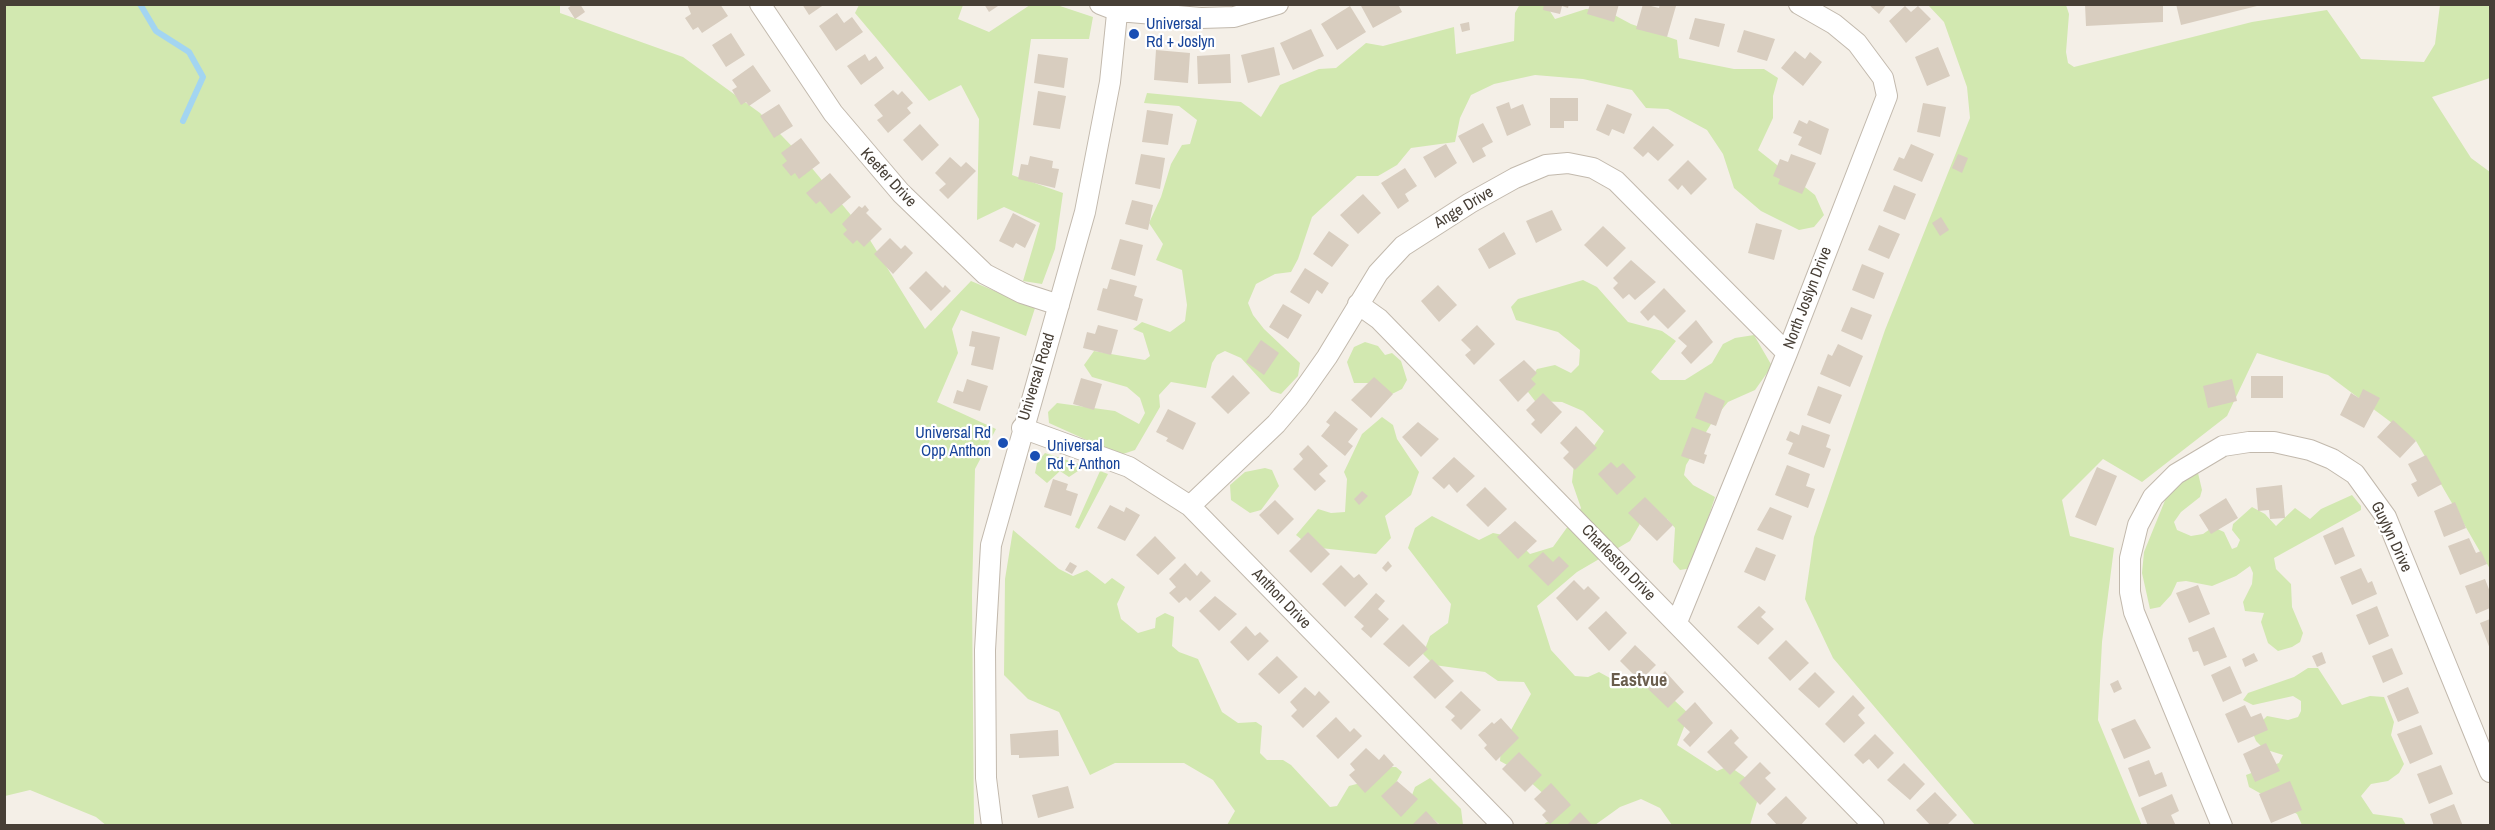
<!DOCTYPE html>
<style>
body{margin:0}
#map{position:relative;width:2495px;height:830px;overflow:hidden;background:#f4efe7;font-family:"Archivo Narrow",sans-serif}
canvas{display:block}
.frame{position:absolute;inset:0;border:6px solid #473f36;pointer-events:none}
</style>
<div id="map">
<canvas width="2495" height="830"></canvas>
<div class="frame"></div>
</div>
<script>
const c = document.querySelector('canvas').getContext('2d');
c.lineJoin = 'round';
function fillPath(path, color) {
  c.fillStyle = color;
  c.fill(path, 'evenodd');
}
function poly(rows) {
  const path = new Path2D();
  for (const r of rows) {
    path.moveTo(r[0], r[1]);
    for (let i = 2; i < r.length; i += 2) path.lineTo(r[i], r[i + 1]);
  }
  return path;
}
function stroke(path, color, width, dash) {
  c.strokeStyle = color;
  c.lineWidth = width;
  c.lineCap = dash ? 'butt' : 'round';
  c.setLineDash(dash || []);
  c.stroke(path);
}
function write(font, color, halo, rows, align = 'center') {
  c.font = font + ' "Archivo Narrow",sans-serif';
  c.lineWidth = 4.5;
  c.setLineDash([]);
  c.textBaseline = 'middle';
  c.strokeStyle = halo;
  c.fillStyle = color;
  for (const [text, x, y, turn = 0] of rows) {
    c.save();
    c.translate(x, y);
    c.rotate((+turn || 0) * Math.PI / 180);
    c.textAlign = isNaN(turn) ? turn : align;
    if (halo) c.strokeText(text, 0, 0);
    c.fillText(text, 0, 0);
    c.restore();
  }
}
fillPath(poly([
 [1520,4,1546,5,1555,19,1586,9,1605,10,1631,24,1677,40,1679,58,1734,69,1764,69,1778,78,1773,96,1773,118,1758,150,1815,195,1824,215,1814,227,1799,230,1761,211,1734,188,1723,154,1707,130,1668,109,1646,108,1632,90,1583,79,1535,75,1494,84,1471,95,1460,118,1455,142,1411,148,1397,165,1378,176,1357,176,1312,217,1298,259,1291,272,1275,274,1256,284,1248,303,1253,315,1264,329,1300,363,1298,376,1281,394,1271,391,1241,358,1225,351,1217,355,1212,363,1206,388,1171,382,1159,395,1160,407,1135,450,1120,455,1049,423,1048,412,1057,403,1115,411,1139,424,1145,413,1140,398,1127,387,1092,377,1084,365,1094,351,1145,360,1150,356,1143,333,1133,329,1142,322,1170,332,1185,321,1187,305,1182,270,1156,260,1163,244,1149,223,1161,197,1171,164,1182,145,1190,144,1197,120,1179,106,1144,103,1147,93,1241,102,1261,117,1280,85,1319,69,1336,68,1366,43,1383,46,1454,27,1456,54,1514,41,1515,13],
 [4,5,560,5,560,13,683,57,760,113,806,161,865,232,925,329,971,281,1035,308,1026,336,961,310,952,329,958,353,937,402,996,429,975,469,972,595,974,825,107,826,96,817,30,790,5,796],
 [859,5,963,5,958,19,989,32,1030,5,1057,5,1093,17,1089,39,1031,39,1012,175,1063,193,1055,249,1042,284,1023,281,1040,223,1004,207,977,220,979,119,961,85,929,101,855,13],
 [1928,5,2066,5,2069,14,2066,52,2068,63,2074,67,2252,22,2327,10,2361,59,2424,62,2435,44,2440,5,2490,5,2490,78,2432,97,2471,158,2490,172,2490,569,2416,441,2328,375,2257,353,2227,416,2142,482,2103,459,2062,500,2070,536,2114,548,2102,642,2098,720,2142,826,1975,825,1833,658,1805,599,1814,537,1885,330,1970,118,1967,87,1944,22],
 [1583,280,1597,287,1628,322,1662,331,1676,341,1651,372,1660,380,1685,380,1712,363,1723,344,1735,338,1754,335,1772,366,1755,390,1728,402,1714,419,1686,465,1684,475,1693,485,1715,497,1692,568,1680,570,1673,562,1675,528,1667,519,1641,522,1630,541,1577,572,1537,606,1551,650,1575,676,1588,677,1599,672,1619,683,1660,687,1689,714,1677,745,1717,771,1729,766,1749,780,1757,802,1750,825,1672,825,1660,808,1641,799,1620,807,1595,825,1543,825,1554,817,1547,797,1518,771,1500,761,1501,748,1531,694,1524,682,1498,681,1485,672,1434,665,1423,654,1430,636,1448,623,1451,604,1408,548,1415,528,1432,516,1479,540,1493,533,1513,537,1530,554,1553,547,1581,508,1572,482,1574,464,1593,447,1604,431,1583,411,1562,402,1535,401,1525,388,1537,369,1555,365,1571,373,1579,365,1580,350,1558,332,1516,320,1511,307,1518,299],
 [1365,342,1378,346,1385,355,1392,353,1401,361,1407,380,1402,389,1386,397,1369,383,1354,383,1347,362,1354,347],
 [1382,417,1393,425,1397,439,1419,472,1411,495,1385,516,1391,538,1376,554,1311,547,1296,535,1318,509,1331,513,1345,512,1347,479,1344,472,1362,434],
 [1045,453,1079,464,1078,471,1069,477,1060,471,1047,483,1035,473,1037,463],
 [1265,468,1272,470,1279,486,1261,510,1250,513,1231,500,1230,485,1245,472],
 [2192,470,2198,473,2202,490,2200,497,2181,512,2174,522,2177,530,2191,536,2203,534,2213,527,2224,532,2232,549,2237,547,2240,540,2232,530,2233,524,2252,507,2265,514,2276,526,2295,508,2310,519,2321,509,2352,495,2361,506,2361,510,2274,558,2276,569,2291,584,2292,607,2303,633,2300,642,2292,647,2278,651,2268,643,2261,622,2264,613,2245,611,2243,602,2252,584,2253,573,2250,566,2236,576,2212,586,2186,581,2177,582,2171,595,2160,607,2150,609,2142,573,2144,552,2166,498],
 [1100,471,1108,474,1079,529,1075,527],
 [1013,530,1059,569,1073,576,1087,570,1105,584,1112,578,1125,587,1117,604,1121,619,1138,633,1155,628,1156,618,1165,613,1174,617,1172,646,1179,652,1198,659,1222,712,1238,723,1256,722,1262,726,1260,753,1267,760,1283,760,1291,765,1330,807,1337,806,1349,786,1368,781,1387,767,1396,767,1402,772,1393,788,1406,811,1415,787,1430,778,1461,809,1463,825,1440,825,1432,818,1425,826,1227,825,1235,811,1213,780,1184,763,1115,763,1090,775,1059,712,1028,699,1004,675,1005,579],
 [2308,668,2318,668,2342,705,2370,696,2384,697,2394,722,2391,735,2404,764,2399,773,2388,781,2371,784,2361,796,2373,814,2402,818,2406,825,2302,825,2297,814,2249,787,2246,775,2279,763,2283,755,2264,749,2256,741,2252,731,2267,716,2288,720,2298,717,2301,711,2301,701,2293,696,2253,705,2243,700,2248,693,2294,677]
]), '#d2e8b0');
stroke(poly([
 [140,4,156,31,189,52,203,77,183,121]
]), '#a3d5f1', 6);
fillPath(poly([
 [573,4,580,4,585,12,575,19,568,8],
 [687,4,720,4,728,16,702,33,698,27,693,30,685,18,691,14],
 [802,4,825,4,809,15],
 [984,4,1001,4,989,12],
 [1360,4,1398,4,1402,12,1373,28],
 [1544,4,1569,4,1568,8,1562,6,1560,14,1543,10],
 [1590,4,1619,4,1614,22,1587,14],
 [1643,4,1659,8,1660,4,1676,6,1667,37,1636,29],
 [1868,4,1887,4,1879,14],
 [2085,4,2163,4,2163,22,2086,26],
 [2176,4,2261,4,2261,5,2181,25],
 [1350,6,1366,32,1337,50,1321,24],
 [1905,6,1911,12,1918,6,1931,19,1906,43,1889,21],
 [837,13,844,23,852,17,863,32,836,51,819,26],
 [1695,18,1725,24,1719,47,1689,39],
 [1469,22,1470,30,1462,32,1460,24],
 [1311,29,1324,56,1293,70,1280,43],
 [1744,30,1775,39,1767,61,1737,52],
 [731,33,745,55,726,67,712,45],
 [1274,47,1280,75,1248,83,1241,55],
 [1938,47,1950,76,1927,86,1915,57],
 [1156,50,1190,53,1188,83,1154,80],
 [1795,51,1805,59,1810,52,1822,62,1803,86,1781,68],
 [865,54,869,61,876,56,884,68,861,85,847,66],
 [1038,54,1068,58,1064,88,1034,83],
 [1230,54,1231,83,1198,84,1197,56],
 [753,65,771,91,749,106,746,102,741,105,732,90,737,87,732,80],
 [893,90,898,95,902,91,913,103,907,108,911,113,888,133,877,120,883,116,874,105],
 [1038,91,1066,96,1060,129,1033,125],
 [1550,98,1578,98,1578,121,1564,121,1564,128,1550,128],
 [1509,102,1511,109,1523,104,1531,125,1507,136,1496,107],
 [1923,103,1946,107,1940,137,1917,132],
 [779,104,793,126,774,138,760,116],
 [1607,104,1632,114,1624,134,1612,129,1609,136,1596,130],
 [1147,110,1173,114,1168,145,1142,142],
 [1799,120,1807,124,1809,120,1829,129,1821,155,1798,145,1802,137,1793,133],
 [1483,123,1493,142,1482,148,1486,156,1473,163,1458,136],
 [920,124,939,145,922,161,903,140],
 [1653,126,1674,145,1658,161,1648,152,1643,157,1633,148],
 [801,138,820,163,799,179,795,173,791,176,782,165,787,161,781,153],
 [1446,144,1457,163,1435,178,1423,157],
 [1911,144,1934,154,1922,182,1893,170,1899,157,1904,159],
 [1141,154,1165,158,1160,189,1135,184],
 [1791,154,1816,163,1802,194,1778,184,1780,179,1773,176,1780,159,1788,162],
 [1958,154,1968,158,1962,173,1952,168],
 [1030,156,1053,161,1052,168,1059,169,1055,188,1018,179,1021,164,1028,165],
 [950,157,961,167,966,162,976,171,948,199,939,190,946,184,935,173],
 [1688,160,1707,179,1691,195,1682,185,1678,190,1668,180],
 [1405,168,1417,186,1405,194,1409,201,1398,209,1381,183],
 [830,173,851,197,831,214,820,201,816,204,806,193],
 [1894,185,1916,194,1905,220,1883,211],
 [1363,194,1381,213,1358,234,1340,215],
 [1132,200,1153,205,1148,230,1125,224],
 [865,205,869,210,866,213,882,229,864,247,857,240,853,244,843,234,847,230,842,224,859,206,862,208],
 [1552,210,1562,230,1536,243,1526,221],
 [1013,213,1036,225,1025,248,1016,243,1013,248,999,241],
 [1941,217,1949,230,1940,236,1932,223],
 [1756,223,1782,230,1774,260,1748,253],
 [1879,225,1900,234,1889,259,1868,250],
 [1603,226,1626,248,1607,267,1584,245],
 [1329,231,1349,245,1332,267,1313,254],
 [1504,232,1516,254,1489,269,1478,249],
 [890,238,901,249,905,245,913,253,893,274,874,254],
 [1120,239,1143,245,1135,276,1111,269],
 [1631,260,1656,282,1635,300,1629,294,1623,299,1613,288,1618,283,1613,278],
 [1862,264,1884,273,1874,299,1852,290],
 [1305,268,1329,283,1322,294,1317,290,1309,304,1290,292],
 [926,271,943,288,945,285,951,291,931,311,909,288],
 [1110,279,1137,286,1134,296,1143,299,1137,321,1097,310,1103,288,1107,289],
 [1438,285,1457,305,1439,322,1421,301],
 [1664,288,1686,311,1668,329,1654,315,1648,321,1640,312],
 [1283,304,1302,315,1288,339,1269,327],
 [1851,307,1872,315,1862,340,1841,331],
 [1696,320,1713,342,1691,364,1681,353,1687,346,1678,338],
 [1098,325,1118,330,1111,355,1083,348,1087,332,1095,334],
 [1477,325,1495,344,1474,365,1465,355,1471,350,1461,340],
 [972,331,1000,337,993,370,971,365,975,347,969,346],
 [1261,340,1279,353,1264,375,1246,362],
 [1838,344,1863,356,1850,387,1820,374,1828,354,1832,356],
 [1524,360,1537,373,1531,379,1536,384,1518,402,1499,380],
 [1233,375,1250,393,1228,414,1211,397],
 [2251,376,2283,376,2283,398,2251,398],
 [1374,377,1393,394,1371,418,1351,400],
 [1081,378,1102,384,1094,410,1073,404],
 [967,379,988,386,980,411,953,403,957,390,963,392],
 [2232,379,2237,401,2208,408,2203,386],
 [1818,386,1842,395,1830,424,1807,415],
 [2363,389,2380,398,2364,428,2340,415,2351,393,2359,398],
 [1705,392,1725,401,1716,426,1695,418],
 [1543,393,1562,412,1541,434,1531,424,1535,420,1526,410],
 [1168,409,1196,423,1183,450,1166,441,1168,438,1156,432],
 [1335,411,1358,429,1348,442,1353,446,1345,456,1321,436,1330,425,1326,422],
 [2393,420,2416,441,2400,458,2377,437],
 [1418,422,1439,439,1421,457,1402,437],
 [1802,425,1830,435,1826,447,1831,449,1824,468,1788,454,1793,443,1786,440,1790,431,1799,435],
 [1576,426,1597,448,1575,470,1563,458,1569,452,1560,443],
 [1692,427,1711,434,1704,454,1707,455,1704,464,1681,456],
 [1308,445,1328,466,1319,474,1326,481,1315,491,1293,469,1303,459,1299,454],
 [2426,455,2442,484,2418,497,2411,484,2417,481,2408,464],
 [1454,457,1475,476,1457,493,1449,484,1444,489,1432,478],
 [1611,462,1617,468,1623,463,1636,477,1617,495,1598,474],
 [1787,465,1810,474,1806,486,1815,489,1808,508,1775,495],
 [2097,467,2117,476,2096,526,2075,517],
 [1053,479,1068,484,1066,490,1078,494,1071,516,1044,507],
 [2282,485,2285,518,2270,519,2269,510,2258,511,2256,488],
 [1485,487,1507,509,1488,527,1466,505],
 [1362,491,1368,496,1359,505,1354,499],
 [1645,497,1673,525,1657,541,1628,513],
 [2226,498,2238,518,2211,534,2199,515],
 [1275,500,1294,519,1278,535,1259,515],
 [2455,502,2466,528,2444,537,2434,511],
 [1110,505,1124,512,1126,507,1140,515,1125,541,1097,528],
 [1770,507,1792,516,1783,540,1757,530],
 [1515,521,1537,541,1518,559,1497,537],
 [2343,527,2355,556,2335,565,2323,536],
 [1308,532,1330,554,1311,573,1289,551],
 [1155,536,1176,558,1158,575,1136,555],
 [2469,538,2476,553,2481,551,2487,564,2460,575,2448,546],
 [1756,547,1776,555,1765,581,1744,572],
 [1543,552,1553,562,1559,556,1569,566,1548,586,1528,566],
 [1388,561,1392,566,1386,572,1382,568],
 [1070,562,1077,566,1072,574,1065,570],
 [1185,563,1197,576,1201,571,1211,581,1190,601,1186,597,1179,603,1169,593,1176,587,1169,579],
 [1341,565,1354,578,1359,574,1368,584,1345,607,1322,584],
 [2361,568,2368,583,2372,581,2377,594,2352,605,2340,577],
 [2485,579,2490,592,2490,608,2476,614,2465,586],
 [1574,580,1584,590,1588,586,1600,598,1577,621,1556,598],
 [2198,585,2210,614,2189,623,2176,593],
 [1376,593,1385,601,1378,609,1389,619,1371,638,1361,629,1364,626,1354,617],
 [1215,596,1237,614,1219,631,1199,611],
 [1759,606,1766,612,1761,617,1774,629,1758,645,1737,627],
 [2377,606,2389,636,2369,645,2356,615],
 [1606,611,1627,633,1609,651,1588,628],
 [2490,619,2490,649,2480,623],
 [1403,624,1428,649,1409,667,1383,644],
 [1246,626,1255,636,1260,632,1269,641,1248,661,1230,642],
 [2214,627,2227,657,2204,666,2198,651,2193,652,2188,638],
 [1786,640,1809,663,1790,681,1768,658],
 [1635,645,1656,665,1640,681,1620,661],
 [2392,648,2403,674,2383,683,2372,656],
 [2322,652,2326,663,2317,667,2312,656],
 [2254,653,2258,661,2245,667,2242,659],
 [1277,656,1298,677,1279,694,1258,674],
 [1432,659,1454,681,1435,699,1413,677],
 [2230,666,2242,693,2223,702,2211,675],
 [1665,671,1684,692,1668,708,1648,689],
 [1815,672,1835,692,1819,708,1798,689],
 [2118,680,2122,689,2114,693,2110,684],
 [1305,687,1315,696,1319,691,1330,702,1303,728,1291,716,1297,710,1290,702],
 [2408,687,2419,713,2398,722,2387,696],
 [1461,691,1481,710,1461,730,1451,720,1455,716,1445,707],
 [1853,695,1865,708,1858,715,1865,723,1844,743,1825,724],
 [1695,702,1713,723,1690,747,1683,740,1690,732,1677,720],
 [2245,705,2251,717,2261,713,2268,730,2238,743,2225,714],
 [1336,717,1350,732,1354,728,1362,736,1338,759,1316,736],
 [1501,718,1519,738,1496,761,1484,748,1487,745,1478,735,1492,722,1494,724],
 [2135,719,2151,748,2124,759,2111,729],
 [2421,725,2433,754,2410,764,2397,734],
 [1731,729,1739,738,1734,743,1748,757,1730,775,1707,752],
 [1058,730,1059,756,1019,758,1019,755,1011,755,1010,734],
 [1875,734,1894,753,1878,769,1869,759,1863,764,1854,755],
 [2266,743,2280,771,2255,782,2243,754],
 [1366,748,1379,760,1384,754,1394,765,1365,793,1349,775,1355,770,1350,764],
 [1519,752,1542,775,1525,792,1502,769],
 [2149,760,2155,775,2162,772,2167,786,2139,797,2128,768],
 [1760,762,1771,773,1765,778,1776,789,1760,805,1739,783],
 [1904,763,1925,784,1910,800,1887,780],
 [2441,765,2453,794,2429,804,2417,774],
 [1397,781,1418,799,1401,817,1381,796],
 [2290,781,2302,810,2271,823,2259,794],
 [1551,783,1571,805,1550,824,1542,815,1546,811,1534,799],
 [1068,786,1074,808,1038,818,1032,795],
 [1935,792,1957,815,1946,826,1931,826,1916,810],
 [2172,794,2179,811,2171,815,2176,826,2148,826,2141,808],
 [1786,796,1807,818,1800,826,1778,826,1767,814],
 [2454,804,2463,826,2434,826,2430,814],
 [1426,811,1440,826,1411,826],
 [1580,812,1593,826,1566,826]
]), '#d8cdbf');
const minor = poly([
 [760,4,833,113,901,193,985,274,1022,293,1059,305],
 [1100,4,1118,11,1201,18,1234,17,1278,4],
 [1358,304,1379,319,1874,826],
 [1022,428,1129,467,1190,506,1503,826],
 [1190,506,1276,424,1298,398,1327,357,1378,273,1403,246,1470,203,1515,178,1546,165,1568,163,1593,168,1616,181,1787,353],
 [1677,622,1787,353,1887,96,1883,78,1857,43,1834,24,1799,4],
 [992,826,986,778,985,650,991,545,1085,212,1110,82,1118,4],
 [2222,826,2134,612,2130,592,2130,558,2138,525,2153,497,2176,474,2223,446,2249,442,2274,442,2310,450,2332,459,2355,474,2386,517,2490,772]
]);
stroke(minor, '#c2b9ad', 22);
stroke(minor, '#fff', 20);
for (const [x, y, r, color] of [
 [1134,34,6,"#1a4fb4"],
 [1003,443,6,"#1a4fb4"],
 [1035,456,6,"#1a4fb4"]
]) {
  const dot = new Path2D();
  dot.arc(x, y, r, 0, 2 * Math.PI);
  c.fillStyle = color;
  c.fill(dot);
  stroke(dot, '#fff', 2);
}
write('16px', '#164399', '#fff', [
 ["Universal",1146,25],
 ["Rd + Joslyn",1146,43],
 ["Universal Rd",991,434,"right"],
 ["Opp Anthon",991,452,"right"],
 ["Universal",1047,447],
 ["Rd + Anthon",1047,465]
], 'left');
write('16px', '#473f36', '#fff', [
 ["Keefer Drive",888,178,47],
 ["Ange Drive",1464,208,-31],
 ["North Joslyn Drive",1808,298,-69],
 ["Universal Road",1037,377,-73],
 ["Guylyn Drive",2391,537,65],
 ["Charleston Drive",1618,563,46],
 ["Anthon Drive",1281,599,46]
]);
write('bold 18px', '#6a5d4d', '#fff', [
 ["Eastvue",1639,681]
]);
</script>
